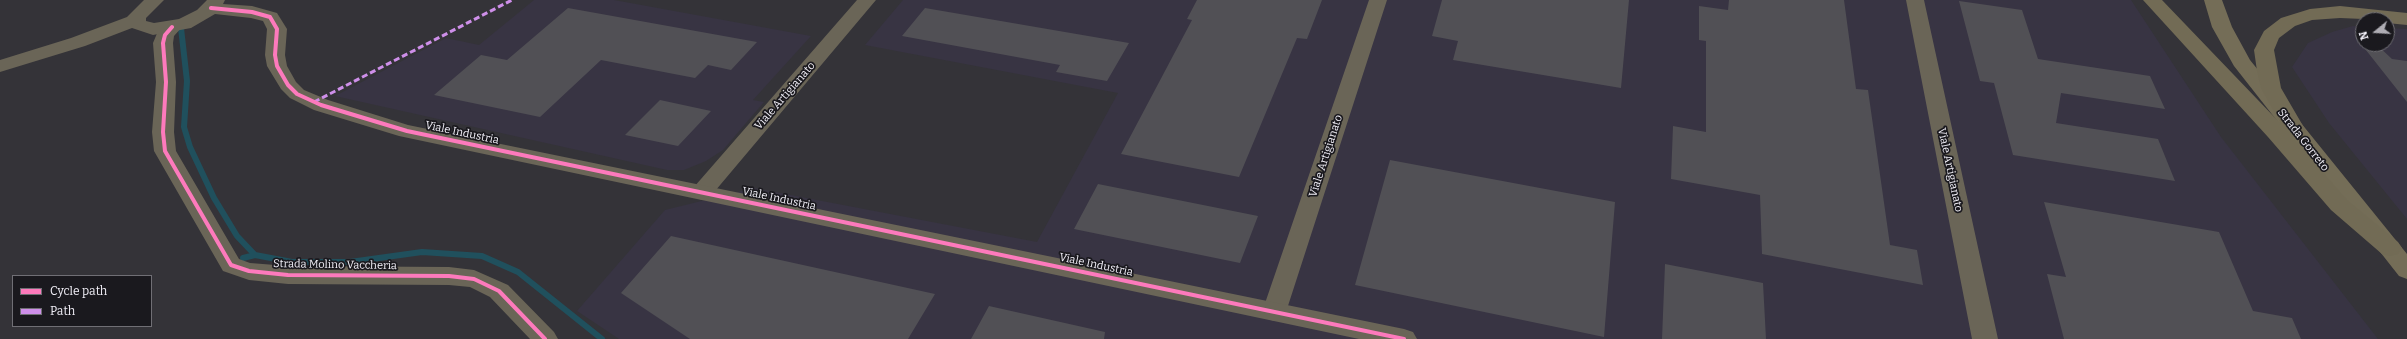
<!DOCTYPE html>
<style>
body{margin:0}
#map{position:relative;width:2407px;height:339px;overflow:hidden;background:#343338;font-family:Bitter,serif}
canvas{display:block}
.legend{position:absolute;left:12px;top:275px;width:140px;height:52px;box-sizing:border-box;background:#1a191e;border:1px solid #706f75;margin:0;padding:5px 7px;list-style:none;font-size:12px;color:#f1eff7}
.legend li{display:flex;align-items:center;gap:8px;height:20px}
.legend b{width:20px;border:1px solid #706f75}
.north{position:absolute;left:2355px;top:12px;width:40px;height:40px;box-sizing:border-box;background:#1a191e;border:1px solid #706f75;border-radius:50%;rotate:252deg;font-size:11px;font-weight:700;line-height:16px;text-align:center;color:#f1eff7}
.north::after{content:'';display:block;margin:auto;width:14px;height:18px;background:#afadb4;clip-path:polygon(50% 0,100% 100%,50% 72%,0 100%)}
</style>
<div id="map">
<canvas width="2407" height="339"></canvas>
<ul class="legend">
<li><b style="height:5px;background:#fd7abc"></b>Cycle path</li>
<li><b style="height:5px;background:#ce8fe9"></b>Path</li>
</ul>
<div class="north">N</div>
</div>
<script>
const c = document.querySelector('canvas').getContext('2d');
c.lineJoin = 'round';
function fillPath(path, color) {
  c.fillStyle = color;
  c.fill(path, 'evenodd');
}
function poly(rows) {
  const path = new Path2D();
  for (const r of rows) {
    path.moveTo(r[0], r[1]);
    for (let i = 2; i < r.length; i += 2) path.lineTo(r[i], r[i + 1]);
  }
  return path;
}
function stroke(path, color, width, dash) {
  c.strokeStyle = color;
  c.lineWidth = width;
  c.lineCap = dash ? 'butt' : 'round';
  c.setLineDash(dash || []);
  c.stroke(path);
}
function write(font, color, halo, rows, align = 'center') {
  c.font = font + ' Bitter,serif';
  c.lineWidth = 3.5;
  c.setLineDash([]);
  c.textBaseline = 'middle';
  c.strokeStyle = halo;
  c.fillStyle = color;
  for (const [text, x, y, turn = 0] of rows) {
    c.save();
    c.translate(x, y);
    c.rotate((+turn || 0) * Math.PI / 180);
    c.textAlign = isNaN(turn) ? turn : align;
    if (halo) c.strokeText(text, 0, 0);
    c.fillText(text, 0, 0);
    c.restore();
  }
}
fillPath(poly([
 [534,0,614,0,811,36,753,100,764,102,723,150,706,161,684,170,667,170,335,96,446,38,479,45],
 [903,0,2131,0,2221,137,2378,339,619,339,577,311,665,210,754,188,1037,242,1118,93,865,45],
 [2353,26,2363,27,2363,44,2387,44,2387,28,2407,29,2407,219,2329,123,2292,67,2308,43,2332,32]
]), '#383443');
stroke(poly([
 [181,28,187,81,184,127,190,147,214,198,237,236,255,255],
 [243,258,255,255,292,262,350,262,422,252,482,256,518,272,602,339]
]), '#20505d', 6);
fillPath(poly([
 [1197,0,1322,0,1307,39,1297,38,1239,177,1121,154,1192,20,1187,19],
 [1442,0,1629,0,1621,88,1453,60,1458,41,1432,36],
 [1729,0,1844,0,1856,89,1868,90,1890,245,1917,250,1923,285,1762,254,1760,195,1671,179,1673,126,1706,132,1706,41,1699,40,1699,6,1728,10],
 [1959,1,2022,10,2038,59,2150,76,2165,109,2061,93,2056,123,2158,139,2175,181,2013,155,1994,83,1980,81],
 [568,8,757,42,731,70,708,65,695,78,601,60,540,117,434,95,481,55,507,60],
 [925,8,1129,43,1107,81,1056,72,1060,65,902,36],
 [2363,35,2363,44,2376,44,2392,59,2407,61,2407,102,2358,40],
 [660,100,711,111,678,146,625,135],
 [1390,160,1615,202,1604,337,1355,285],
 [1098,184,1258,216,1240,263,1074,229],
 [2044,202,2219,232,2253,311,2292,318,2301,339,2064,339,2047,274,2066,277],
 [671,236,935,294,908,339,690,339,621,293],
 [1665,264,1763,283,1766,339,1662,339],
 [989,306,1105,332,1104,339,971,339]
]), '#515055');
fillPath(poly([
 [857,0,876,0,710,197,702,200,694,197,691,192,694,187,857,0],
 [1369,0,1387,0,1286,312,1283,318,1274,321,1265,318,1262,312,1369,0],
 [1906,0,1924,0,1998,339,1972,339,1906,0],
 [172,21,179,23,182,27,174,36,173,43,176,82,174,132,176,151,239,259,250,263,288,266,449,267,474,270,508,285,554,332,558,339,530,339,490,297,470,287,449,285,288,284,249,280,223,271,154,151,152,132,156,82,153,43,158,31,165,23,172,21]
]), '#6a6557');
fillPath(poly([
 [144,0,164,0,146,18,146,21,154,23,179,19,197,10,207,0,225,0,223,4,252,6,277,13,287,29,285,55,287,66,296,82,304,90,328,100,408,125,1404,329,1413,332,1417,339,1359,339,399,136,314,110,290,98,281,89,267,66,265,55,267,29,263,21,251,18,215,14,191,28,153,35,132,28,85,46,0,72,0,60,71,38,127,17,144,0]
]), '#6a6557');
fillPath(poly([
 [2204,0,2222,0,2232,27,2250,60,2407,254,2407,279,2399,276,2234,66,2212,27,2204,0]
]), '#746d57');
fillPath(poly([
 [2143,0,2162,0,2281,124,2261,88,2257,71,2254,50,2264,31,2281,18,2310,9,2340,6,2407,13,2407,25,2387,23,2387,20,2340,18,2312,20,2295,26,2279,38,2274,50,2281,88,2306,131,2303,136,2292,137,2347,200,2398,242,2402,248,2398,254,2390,256,2382,254,2331,210,2268,137,2143,0]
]), '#726b55');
stroke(poly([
 [314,102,512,0]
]), '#ce8fe9', 3, [6, 3]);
stroke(poly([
 [211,8,252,12,270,17,277,29,275,55,277,66,288,85,297,94,321,105,407,131,1404,339],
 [172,27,165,35,163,43,166,82,163,132,165,151,231,265,249,271,288,275,449,276,474,279,499,291,545,339]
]), '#fd7abc', 4);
write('11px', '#f1eff7', '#1a191e', [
 ["Viale Artigianato",785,96,-49],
 ["Viale Industria",462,133,12],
 ["Strada Gorreto",2303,140,52],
 ["Viale Artigianato",1326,156,-72],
 ["Viale Artigianato",1950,170,78],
 ["Viale Industria",779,199,12],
 ["Strada Molino Vaccheria",335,265,1],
 ["Viale Industria",1096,265,12]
]);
</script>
